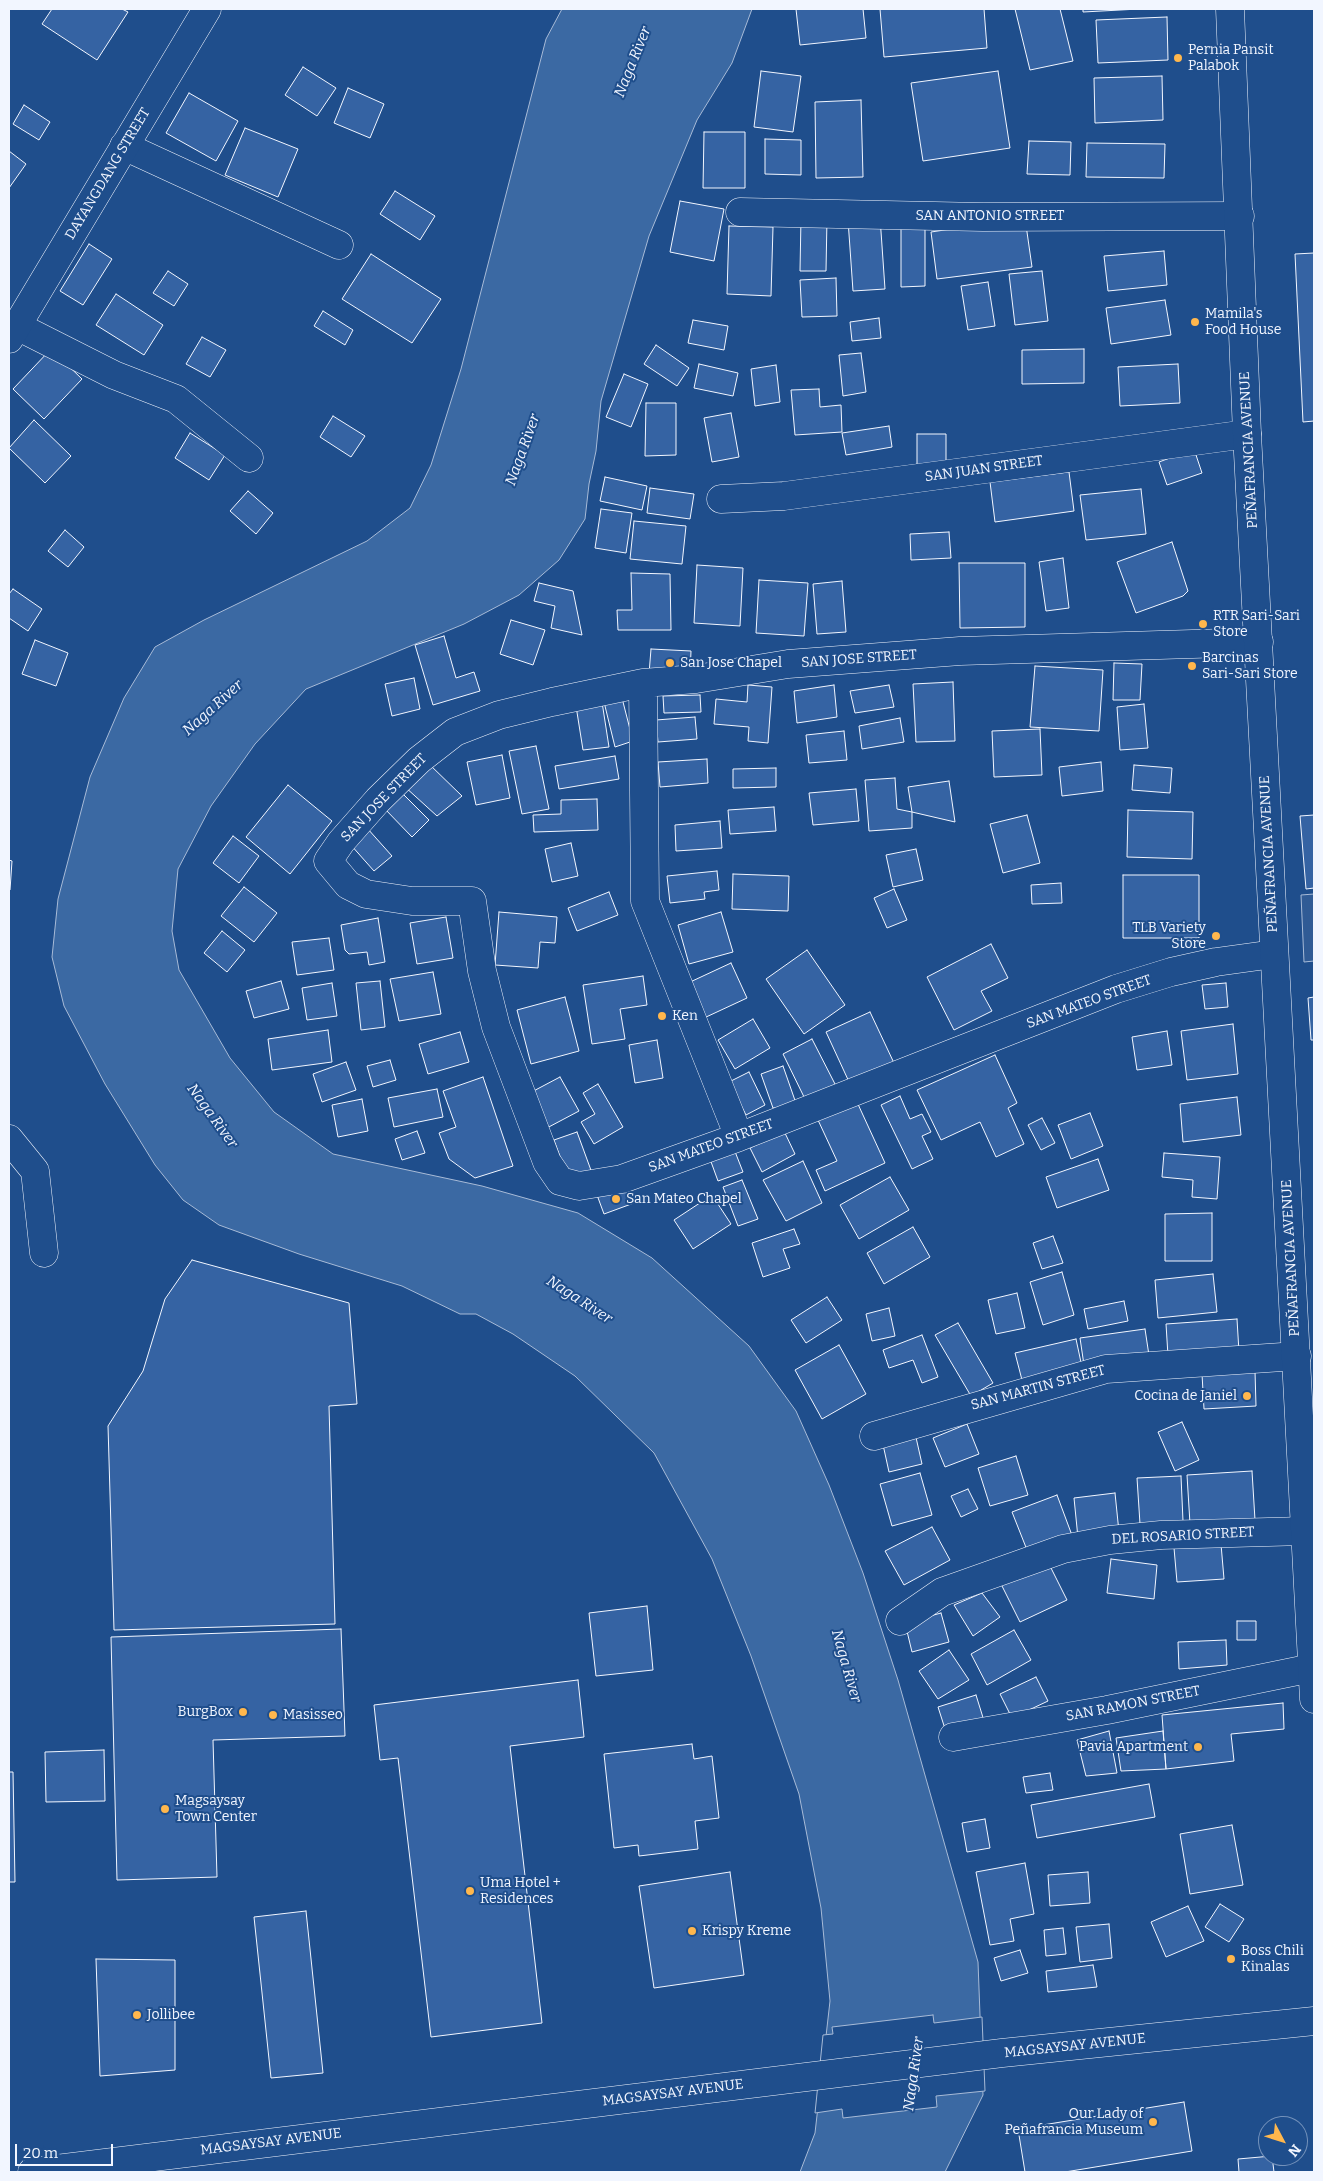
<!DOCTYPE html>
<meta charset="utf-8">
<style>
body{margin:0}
#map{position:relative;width:1323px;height:2181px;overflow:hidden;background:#1f4e8c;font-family:Bitter,serif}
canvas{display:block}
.frame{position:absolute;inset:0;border:10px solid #f2f6ff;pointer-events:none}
.north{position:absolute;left:1258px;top:2116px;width:50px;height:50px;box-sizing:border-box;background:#1f4e8c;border:1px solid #7391ba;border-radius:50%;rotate:130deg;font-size:14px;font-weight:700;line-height:20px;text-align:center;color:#f2f6ff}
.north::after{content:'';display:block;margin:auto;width:18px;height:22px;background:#ffb74d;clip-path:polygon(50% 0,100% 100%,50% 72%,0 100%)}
.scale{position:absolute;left:15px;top:2144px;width:98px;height:22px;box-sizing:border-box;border:2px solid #f2f6ff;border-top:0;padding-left:6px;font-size:15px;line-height:18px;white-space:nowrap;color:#f2f6ff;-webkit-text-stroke:4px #1f4e8c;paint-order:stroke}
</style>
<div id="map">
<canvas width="1323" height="2181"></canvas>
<div class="frame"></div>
<div class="north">N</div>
<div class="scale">20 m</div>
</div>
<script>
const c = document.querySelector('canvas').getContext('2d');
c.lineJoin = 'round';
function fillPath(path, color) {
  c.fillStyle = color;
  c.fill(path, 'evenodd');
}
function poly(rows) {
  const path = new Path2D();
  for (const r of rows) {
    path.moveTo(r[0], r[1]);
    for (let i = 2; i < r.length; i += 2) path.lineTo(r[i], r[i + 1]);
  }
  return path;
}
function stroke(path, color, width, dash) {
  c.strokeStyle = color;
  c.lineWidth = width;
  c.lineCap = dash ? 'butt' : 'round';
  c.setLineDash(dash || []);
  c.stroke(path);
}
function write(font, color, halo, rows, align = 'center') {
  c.font = font + ' Bitter,serif';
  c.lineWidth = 4;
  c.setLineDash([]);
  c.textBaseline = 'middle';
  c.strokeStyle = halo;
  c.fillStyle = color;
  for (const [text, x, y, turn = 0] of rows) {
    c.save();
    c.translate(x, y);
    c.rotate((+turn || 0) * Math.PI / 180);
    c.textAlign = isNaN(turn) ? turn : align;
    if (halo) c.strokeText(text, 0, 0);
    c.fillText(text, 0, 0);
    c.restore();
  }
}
const parking = poly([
 [1314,894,1314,961,1304,962,1301,895,1314,894]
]);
fillPath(parking, '#305b95');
stroke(parking, '#a8bbd7', 1);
const water = poly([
 [562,9,752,9,732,63,697,120,649,236,601,401,596,451,589,484,585,519,559,560,519,595,464,624,306,689,255,744,211,806,178,869,172,931,179,970,230,1058,274,1112,333,1154,482,1186,578,1213,652,1258,749,1346,796,1411,829,1485,863,1573,898,1680,978,1962,983,2095,945,2172,800,2172,815,2133,830,2001,821,1908,799,1794,751,1656,712,1559,654,1453,575,1376,513,1334,476,1314,460,1314,402,1286,299,1254,219,1225,183,1200,155,1165,105,1084,64,1006,52,957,58,899,90,777,124,698,155,647,204,620,367,541,410,508,431,465,461,369,546,39,562,9]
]);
fillPath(water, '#3b69a3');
stroke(water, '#a8bbd7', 1);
const pier = poly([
 [933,2015,934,2023,982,2017,985,2091,936,2096,937,2107,843,2118,842,2109,815,2113,823,2035,833,2034,832,2027,933,2015]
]);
fillPath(pier, '#1f4e8c');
stroke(pier, '#a8bbd7', 1);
const building = poly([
 [52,9,122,9,128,12,97,60,42,24,52,9],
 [796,9,863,9,866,38,800,45,796,9],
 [880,9,984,9,987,48,884,57,880,9],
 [1015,9,1060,9,1073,61,1030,70,1015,9],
 [1083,9,1139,9,1083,12,1083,9],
 [1167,17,1168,60,1098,63,1096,20,1167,17],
 [303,67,336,88,317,116,285,95,303,67],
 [761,71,801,76,793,132,754,127,761,71],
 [998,71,1010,148,923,161,911,83,998,71],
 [1162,76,1163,120,1095,123,1094,78,1162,76],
 [348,88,384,104,370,138,334,123,348,88],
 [189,93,238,121,216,161,166,133,189,93],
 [861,100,863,177,816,178,815,102,861,100],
 [24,105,50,122,39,140,13,124,24,105],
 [245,128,298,149,278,197,225,175,245,128],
 [704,132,745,132,745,188,703,188,704,132],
 [765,139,801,140,801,175,765,174,765,139],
 [1029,141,1071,142,1070,175,1027,174,1029,141],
 [1087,143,1165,144,1164,178,1086,177,1087,143],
 [9,151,26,164,9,188,9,151],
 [395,191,435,216,420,240,380,214,395,191],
 [680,201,724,209,714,261,670,252,680,201],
 [880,217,885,289,853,291,848,220,880,217],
 [801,218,827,218,826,271,800,271,801,218],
 [1025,218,1032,267,937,279,931,232,1025,218],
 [925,224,925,286,901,287,901,225,925,224],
 [729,226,773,227,771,296,727,294,729,226],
 [89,244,112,259,83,305,60,291,89,244],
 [1164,251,1167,285,1108,291,1104,256,1164,251],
 [1314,253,1314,421,1303,422,1295,254,1314,253],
 [371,254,441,299,412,343,342,299,371,254],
 [168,271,188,284,174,306,153,293,168,271],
 [1042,271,1048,321,1015,325,1009,274,1042,271],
 [836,278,837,316,802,317,800,280,836,278],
 [988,282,995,326,968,330,961,286,988,282],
 [116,294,163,325,144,355,96,325,116,294],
 [1165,300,1171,335,1111,344,1106,308,1165,300],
 [323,311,353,330,345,345,314,326,323,311],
 [879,318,881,338,852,341,850,322,879,318],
 [693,320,728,326,724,350,688,343,693,320],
 [202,337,226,350,210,377,186,364,202,337],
 [656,345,689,368,677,386,644,364,656,345],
 [51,349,82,379,44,419,13,389,51,349],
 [1084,349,1084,383,1022,384,1022,350,1084,349],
 [861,353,866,392,843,396,839,355,861,353],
 [699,364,738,373,733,396,694,388,699,364],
 [1178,364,1180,403,1120,406,1118,367,1178,364],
 [776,365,780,402,755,406,751,369,776,365],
 [624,374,648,384,631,427,606,417,624,374],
 [819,389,820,407,841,405,842,432,795,435,791,390,819,389],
 [646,403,676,403,676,455,645,456,646,403],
 [731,413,739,457,712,462,704,418,731,413],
 [333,416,365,436,351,457,320,437,333,416],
 [34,420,71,456,45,483,9,448,34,420],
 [889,426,892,447,846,455,842,433,889,426],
 [190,433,225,455,209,480,175,458,190,433],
 [917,434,946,434,946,466,917,467,917,434],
 [1194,449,1202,473,1167,485,1159,462,1194,449],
 [1069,472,1074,511,995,522,990,482,1069,472],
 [605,477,647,486,642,510,600,501,605,477],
 [650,488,694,494,690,519,647,513,650,488],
 [1141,489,1146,534,1086,540,1080,495,1141,489],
 [248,491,273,513,256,534,230,511,248,491],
 [601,509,632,513,626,553,595,548,601,509],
 [634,521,686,526,682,564,630,559,634,521],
 [65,530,84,547,68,567,48,551,65,530],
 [949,532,951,558,911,560,910,534,949,532],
 [1172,542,1188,591,1183,596,1136,613,1117,562,1172,542],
 [1063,558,1069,608,1046,611,1039,562,1063,558],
 [959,563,1025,563,1025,627,960,628,959,563],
 [697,565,743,568,740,626,694,623,697,565],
 [631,573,670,574,671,630,618,630,617,610,632,610,631,573],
 [759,580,808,583,804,636,756,633,759,580],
 [842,581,846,632,817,634,813,584,842,581],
 [539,583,573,591,582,635,551,628,555,606,534,601,539,583],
 [13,589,42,609,28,631,9,618,9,594,13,589],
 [511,620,545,630,533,665,500,654,511,620],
 [444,636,456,678,474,672,480,691,433,705,415,645,444,636],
 [35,640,68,653,56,686,22,674,35,640],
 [651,649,691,651,690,676,649,674,651,649],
 [1114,663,1142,664,1140,700,1113,700,1114,663],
 [1035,666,1103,670,1099,731,1030,727,1035,666],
 [414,678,420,709,392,716,385,684,414,678],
 [953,682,955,741,916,742,913,684,953,682],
 [748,685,772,687,768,743,748,741,749,727,714,724,716,699,747,702,748,685],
 [834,685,837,717,797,723,794,691,834,685],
 [889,685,894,707,855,713,850,691,889,685],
 [700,695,701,712,664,713,663,696,700,695],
 [622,698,633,741,615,747,604,702,622,698],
 [602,702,609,747,583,750,576,706,602,702],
 [1144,704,1148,748,1120,750,1117,707,1144,704],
 [695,717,697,739,658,742,656,720,695,717],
 [900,718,904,742,862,749,859,726,900,718],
 [1040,729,1042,775,994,777,992,731,1040,729],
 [844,731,847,760,809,763,806,735,844,731],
 [536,746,549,809,522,814,509,751,536,746],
 [502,755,510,798,476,805,467,762,502,755],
 [615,756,619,779,559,789,555,766,615,756],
 [707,759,708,783,660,787,658,762,707,759],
 [1101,762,1103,791,1062,796,1059,767,1101,762],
 [428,763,462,796,437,816,404,786,428,763],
 [1134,765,1172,768,1170,793,1132,790,1134,765],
 [776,768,776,787,733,788,733,769,776,768],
 [895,778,897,809,912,812,912,828,869,831,865,780,895,778],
 [949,781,955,822,912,812,908,787,949,781],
 [288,785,332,821,290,874,246,837,288,785],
 [856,789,859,821,813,825,809,793,856,789],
 [400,791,429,820,412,837,384,808,400,791],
 [597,799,598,830,534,832,533,815,561,814,561,800,597,799],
 [774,807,776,831,730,834,728,810,774,807],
 [1128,810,1193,812,1192,859,1127,857,1128,810],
 [1027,815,1040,863,1003,873,990,824,1027,815],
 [1314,815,1314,888,1306,889,1300,816,1314,815],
 [720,821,722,848,676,851,675,825,720,821],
 [367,828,392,856,374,871,350,844,367,828],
 [233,836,259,856,239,883,213,863,233,836],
 [571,843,578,876,552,882,545,849,571,843],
 [916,849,923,880,893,887,886,855,916,849],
 [9,860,12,861,10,890,9,890,9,860],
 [717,871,719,890,704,892,705,899,670,903,667,876,717,871],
 [733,874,789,876,788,911,732,909,733,874],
 [1123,875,1199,875,1199,938,1123,938,1123,875],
 [1061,883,1062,903,1032,904,1031,885,1061,883],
 [244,887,277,913,254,942,221,916,244,887],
 [894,889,907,920,887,928,874,898,894,889],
 [609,892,618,915,577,931,568,908,609,892],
 [499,912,557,917,555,943,540,942,538,968,495,965,499,912],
 [721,912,733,952,689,964,678,925,721,912],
 [446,917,453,958,417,964,410,923,446,917],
 [378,918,385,962,369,965,367,952,349,954,345,950,341,925,378,918],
 [222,931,245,950,227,972,204,953,222,931],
 [329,938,334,970,297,975,292,942,329,938],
 [991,944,1008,978,981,991,992,1011,954,1030,927,977,991,944],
 [807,950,845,1005,804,1034,766,979,807,950],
 [731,963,747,998,704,1018,688,983,731,963],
 [433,972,441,1014,399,1021,390,979,433,972],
 [643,976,647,1005,620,1009,625,1039,592,1044,583,985,643,976],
 [281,981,289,1009,254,1018,246,991,281,981],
 [380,981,385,1027,361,1030,356,983,380,981],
 [332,983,337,1016,307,1020,302,988,332,983],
 [1226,983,1228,1007,1205,1009,1202,985,1226,983],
 [565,997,579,1051,531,1064,517,1010,565,997],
 [1314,997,1314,1040,1311,1040,1308,998,1314,997],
 [870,1012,894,1063,850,1084,826,1032,870,1012],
 [753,1019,770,1048,735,1069,718,1040,753,1019],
 [1233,1024,1238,1074,1187,1080,1181,1031,1233,1024],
 [328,1030,332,1062,272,1070,268,1039,328,1030],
 [1167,1031,1172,1065,1137,1070,1132,1037,1167,1031],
 [460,1032,469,1062,428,1074,419,1044,460,1032],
 [812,1039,836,1086,806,1101,783,1054,812,1039],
 [657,1040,663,1078,635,1083,629,1045,657,1040],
 [995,1055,1017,1103,1008,1108,1024,1144,996,1157,980,1122,941,1140,917,1090,995,1055],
 [390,1060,396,1080,373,1087,367,1066,390,1060],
 [346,1062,356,1090,322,1102,313,1074,346,1062],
 [783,1066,798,1109,773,1108,761,1074,783,1066],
 [749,1072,765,1105,746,1115,729,1082,749,1072],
 [483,1077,513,1166,475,1178,449,1159,439,1133,456,1127,443,1091,483,1077],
 [560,1077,579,1111,545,1129,526,1095,560,1077],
 [598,1084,623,1127,594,1144,581,1122,595,1114,583,1093,598,1084],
 [437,1089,443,1117,394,1127,388,1098,437,1089],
 [900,1096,910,1119,922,1114,931,1132,922,1136,933,1159,912,1169,881,1105,900,1096],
 [1237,1097,1241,1135,1183,1142,1180,1104,1237,1097],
 [362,1099,368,1131,338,1137,332,1105,362,1099],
 [857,1102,885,1163,825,1191,816,1170,837,1161,818,1120,857,1102],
 [1090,1113,1103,1146,1071,1159,1058,1125,1090,1113],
 [1042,1118,1055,1143,1041,1150,1028,1125,1042,1118],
 [417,1131,425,1153,402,1160,395,1139,417,1131],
 [784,1131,795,1154,762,1172,750,1148,784,1131],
 [577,1132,592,1173,569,1181,554,1140,577,1132],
 [734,1149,743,1172,718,1181,710,1159,734,1149],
 [1164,1153,1220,1157,1217,1199,1192,1197,1193,1180,1162,1177,1164,1153],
 [1098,1159,1109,1190,1057,1208,1046,1177,1098,1159],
 [803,1161,822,1203,786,1221,763,1180,803,1161],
 [890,1177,909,1210,859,1239,840,1205,890,1177],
 [742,1180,758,1219,738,1226,723,1187,742,1180],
 [628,1184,634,1203,604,1214,597,1195,628,1184],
 [712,1195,731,1224,693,1249,674,1220,712,1195],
 [1212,1213,1212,1261,1165,1261,1165,1214,1212,1213],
 [913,1227,930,1257,884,1284,867,1253,913,1227],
 [794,1229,800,1244,783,1249,790,1268,763,1277,752,1243,794,1229],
 [1053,1236,1063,1263,1042,1269,1033,1243,1053,1236],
 [192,1260,349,1303,357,1404,329,1406,335,1624,114,1630,108,1426,143,1371,165,1299,192,1260],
 [1062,1272,1074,1315,1043,1325,1030,1282,1062,1272],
 [1213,1274,1217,1312,1158,1318,1155,1280,1213,1274],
 [1017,1293,1025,1328,996,1334,988,1300,1017,1293],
 [827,1297,842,1320,806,1343,791,1320,827,1297],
 [1124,1301,1128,1321,1088,1329,1084,1309,1124,1301],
 [889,1308,895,1336,872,1341,866,1314,889,1308],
 [1237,1319,1239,1352,1168,1356,1166,1324,1237,1319],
 [958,1323,993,1383,971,1396,935,1335,958,1323],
 [1145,1329,1150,1362,1085,1372,1080,1338,1145,1329],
 [922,1335,938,1377,922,1383,913,1360,889,1368,883,1350,922,1335],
 [1076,1339,1082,1367,1022,1380,1015,1353,1076,1339],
 [839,1345,866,1394,822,1419,795,1370,839,1345],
 [1255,1371,1256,1406,1204,1409,1202,1374,1255,1371],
 [1182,1422,1199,1460,1175,1471,1158,1432,1182,1422],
 [967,1424,979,1454,945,1467,933,1438,967,1424],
 [915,1433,922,1464,889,1472,882,1440,915,1433],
 [1016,1456,1028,1495,990,1506,978,1468,1016,1456],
 [1252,1471,1255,1520,1190,1524,1187,1475,1252,1471],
 [920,1473,932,1515,892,1526,880,1484,920,1473],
 [1181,1476,1183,1521,1140,1524,1137,1478,1181,1476],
 [968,1489,978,1509,961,1517,951,1496,968,1489],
 [1115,1493,1119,1532,1078,1538,1074,1498,1115,1493],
 [1057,1495,1073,1538,1029,1555,1012,1512,1057,1495],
 [932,1527,950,1560,904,1585,885,1551,932,1527],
 [1221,1544,1224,1579,1177,1582,1174,1548,1221,1544],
 [1111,1559,1157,1565,1154,1599,1107,1593,1111,1559],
 [1048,1562,1067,1600,1020,1622,1001,1584,1048,1562],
 [982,1593,1000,1617,973,1636,954,1605,982,1593],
 [647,1606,653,1670,596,1676,589,1613,647,1606],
 [941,1613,949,1642,912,1652,905,1623,941,1613],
 [1237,1621,1256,1621,1256,1640,1237,1640,1237,1621],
 [341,1629,345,1736,213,1740,217,1877,117,1880,111,1637,341,1629],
 [1014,1630,1031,1660,987,1685,971,1654,1014,1630],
 [1226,1640,1227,1665,1179,1669,1178,1642,1226,1640],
 [949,1650,969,1680,938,1699,919,1671,949,1650],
 [1036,1677,1048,1701,1012,1718,1000,1694,1036,1677],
 [578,1680,584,1737,510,1746,542,2023,431,2037,398,1758,380,1760,374,1705,578,1680],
 [976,1695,985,1724,947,1735,938,1707,976,1695],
 [1283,1703,1284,1729,1231,1734,1234,1761,1166,1769,1162,1715,1283,1703],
 [1109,1731,1117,1773,1086,1776,1077,1740,1109,1731],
 [1163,1731,1166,1769,1121,1771,1116,1738,1163,1731],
 [692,1744,694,1759,712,1756,719,1818,695,1821,698,1849,639,1856,638,1845,614,1848,604,1754,692,1744],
 [104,1750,105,1801,46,1802,45,1752,104,1750],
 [9,1772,13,1772,15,1882,9,1882,9,1772],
 [1050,1773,1053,1790,1026,1793,1023,1777,1050,1773],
 [1149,1784,1155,1817,1037,1838,1031,1805,1149,1784],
 [985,1819,990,1848,967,1852,962,1823,985,1819],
 [1232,1825,1243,1885,1190,1894,1180,1834,1232,1825],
 [1025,1863,1034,1914,1010,1919,1014,1941,990,1945,976,1872,1025,1863],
 [730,1872,744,1975,654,1988,639,1886,730,1872],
 [1088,1872,1090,1903,1050,1906,1048,1875,1088,1872],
 [1220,1904,1244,1919,1229,1942,1205,1927,1220,1904],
 [1188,1906,1204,1941,1166,1957,1151,1922,1188,1906],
 [306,1911,323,2073,271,2078,254,1917,306,1911],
 [1109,1924,1112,1958,1080,1962,1076,1927,1109,1924],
 [1063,1928,1066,1954,1046,1956,1044,1930,1063,1928],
 [1020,1950,1028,1973,1001,1981,994,1958,1020,1950],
 [96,1959,175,1960,175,2070,100,2076,96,1959],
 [1093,1965,1097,1987,1048,1992,1046,1971,1093,1965],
 [1184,2102,1192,2151,1065,2172,1025,2172,1018,2129,1184,2102],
 [1272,2156,1274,2172,1239,2172,1238,2159,1272,2156]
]);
fillPath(building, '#3563a3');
stroke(building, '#f2f6ff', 1);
const minor = poly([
 [124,146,339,245],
 [740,212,983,217,1240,216],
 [17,326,114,375,176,399,249,458],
 [721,499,784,496,1247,434],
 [1259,642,960,651,788,664,696,679,643,683,552,702,499,715,455,732,419,760,378,800,341,842,328,861,348,885,366,894,412,901,472,901,482,971,496,1027,547,1162,560,1181,579,1186,622,1179,739,1137,1116,989,1171,972,1216,962,1274,954],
 [643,683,645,901,739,1137],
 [9,1139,35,1171,44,1253],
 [874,1436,1106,1369,1297,1356],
 [900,1621,942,1592,1063,1549,1110,1540,1161,1535,1304,1531],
 [953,1737,1107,1710,1312,1668]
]);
const major = poly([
 [1230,9,1247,434,1314,1699],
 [9,339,207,9],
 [32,2172,1002,2053,1314,2021]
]);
stroke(minor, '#f2f6ff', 29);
stroke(major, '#f2f6ff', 29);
stroke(minor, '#1f4e8c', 28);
stroke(major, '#1f4e8c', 28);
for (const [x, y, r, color] of [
 [1178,58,5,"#ffb74d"],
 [1195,322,5,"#ffb74d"],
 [1203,624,5,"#ffb74d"],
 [670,663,5,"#ffb74d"],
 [1192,666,5,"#ffb74d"],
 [1216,936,5,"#ffb74d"],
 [662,1016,5,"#ffb74d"],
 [616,1199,5,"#ffb74d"],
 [1247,1396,5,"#ffb74d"],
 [243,1712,5,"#ffb74d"],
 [273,1715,5,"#ffb74d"],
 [1198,1747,5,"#ffb74d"],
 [165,1809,5,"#ffb74d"],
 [470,1891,5,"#ffb74d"],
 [692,1931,5,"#ffb74d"],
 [1231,1959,5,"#ffb74d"],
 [137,2015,5,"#ffb74d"],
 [1153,2122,5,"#ffb74d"]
]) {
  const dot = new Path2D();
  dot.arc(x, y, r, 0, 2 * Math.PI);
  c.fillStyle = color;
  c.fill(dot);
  stroke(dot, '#1f4e8c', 2);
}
write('14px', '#f2f6ff', '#1f4e8c', [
 ["Pernia Pansit",1188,50],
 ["Palabok",1188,66],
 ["Mamila's",1205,314],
 ["Food House",1205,330],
 ["RTR Sari-Sari",1213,616],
 ["Store",1213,632],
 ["Barcinas",1202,658],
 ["Sari-Sari Store",1202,674],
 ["San Jose Chapel",680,663],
 ["TLB Variety",1206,928,"right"],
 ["Store",1206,944,"right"],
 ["Ken",672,1016],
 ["San Mateo Chapel",626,1199],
 ["Cocina de Janiel",1237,1396,"right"],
 ["BurgBox",233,1712,"right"],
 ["Masisseo",283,1715],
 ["Pavia Apartment",1188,1747,"right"],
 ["Magsaysay",175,1801],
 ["Town Center",175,1817],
 ["Uma Hotel +",480,1883],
 ["Residences",480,1899],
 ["Krispy Kreme",702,1931],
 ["Boss Chili",1241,1951],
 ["Kinalas",1241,1967],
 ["Jollibee",147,2015],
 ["Our Lady of",1143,2114,"right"],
 ["Peñafrancia Museum",1143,2130,"right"]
], 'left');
write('14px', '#f2f6ff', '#1f4e8c', [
 ["DAYANGDANG STREET",108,174,-59],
 ["SAN ANTONIO STREET",990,216],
 ["PEÑAFRANCIA AVENUE",1249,450,-93],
 ["SAN JUAN STREET",984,469,-8],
 ["SAN JOSE STREET",859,659,-4],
 ["SAN JOSE STREET",384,798,-46],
 ["PEÑAFRANCIA AVENUE",1269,854,-93],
 ["SAN MATEO STREET",1089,1002,-20],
 ["SAN MATEO STREET",711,1146,-20],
 ["PEÑAFRANCIA AVENUE",1291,1258,-93],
 ["SAN MARTIN STREET",1038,1388,-15],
 ["DEL ROSARIO STREET",1183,1536,-3],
 ["SAN RAMON STREET",1133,1704,-11],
 ["MAGSAYSAY AVENUE",1075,2046,-6],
 ["MAGSAYSAY AVENUE",673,2093,-7],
 ["MAGSAYSAY AVENUE",271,2142,-7]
]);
write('italic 15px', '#f2f6ff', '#1f4e8c', [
 ["Naga River",633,62,-68],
 ["Naga River",523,450,-70],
 ["Naga River",213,708,-42],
 ["Naga River",212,1116,54],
 ["Naga River",579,1300,33],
 ["Naga River",846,1666,74],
 ["Naga River",914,2074,-82]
]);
</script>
